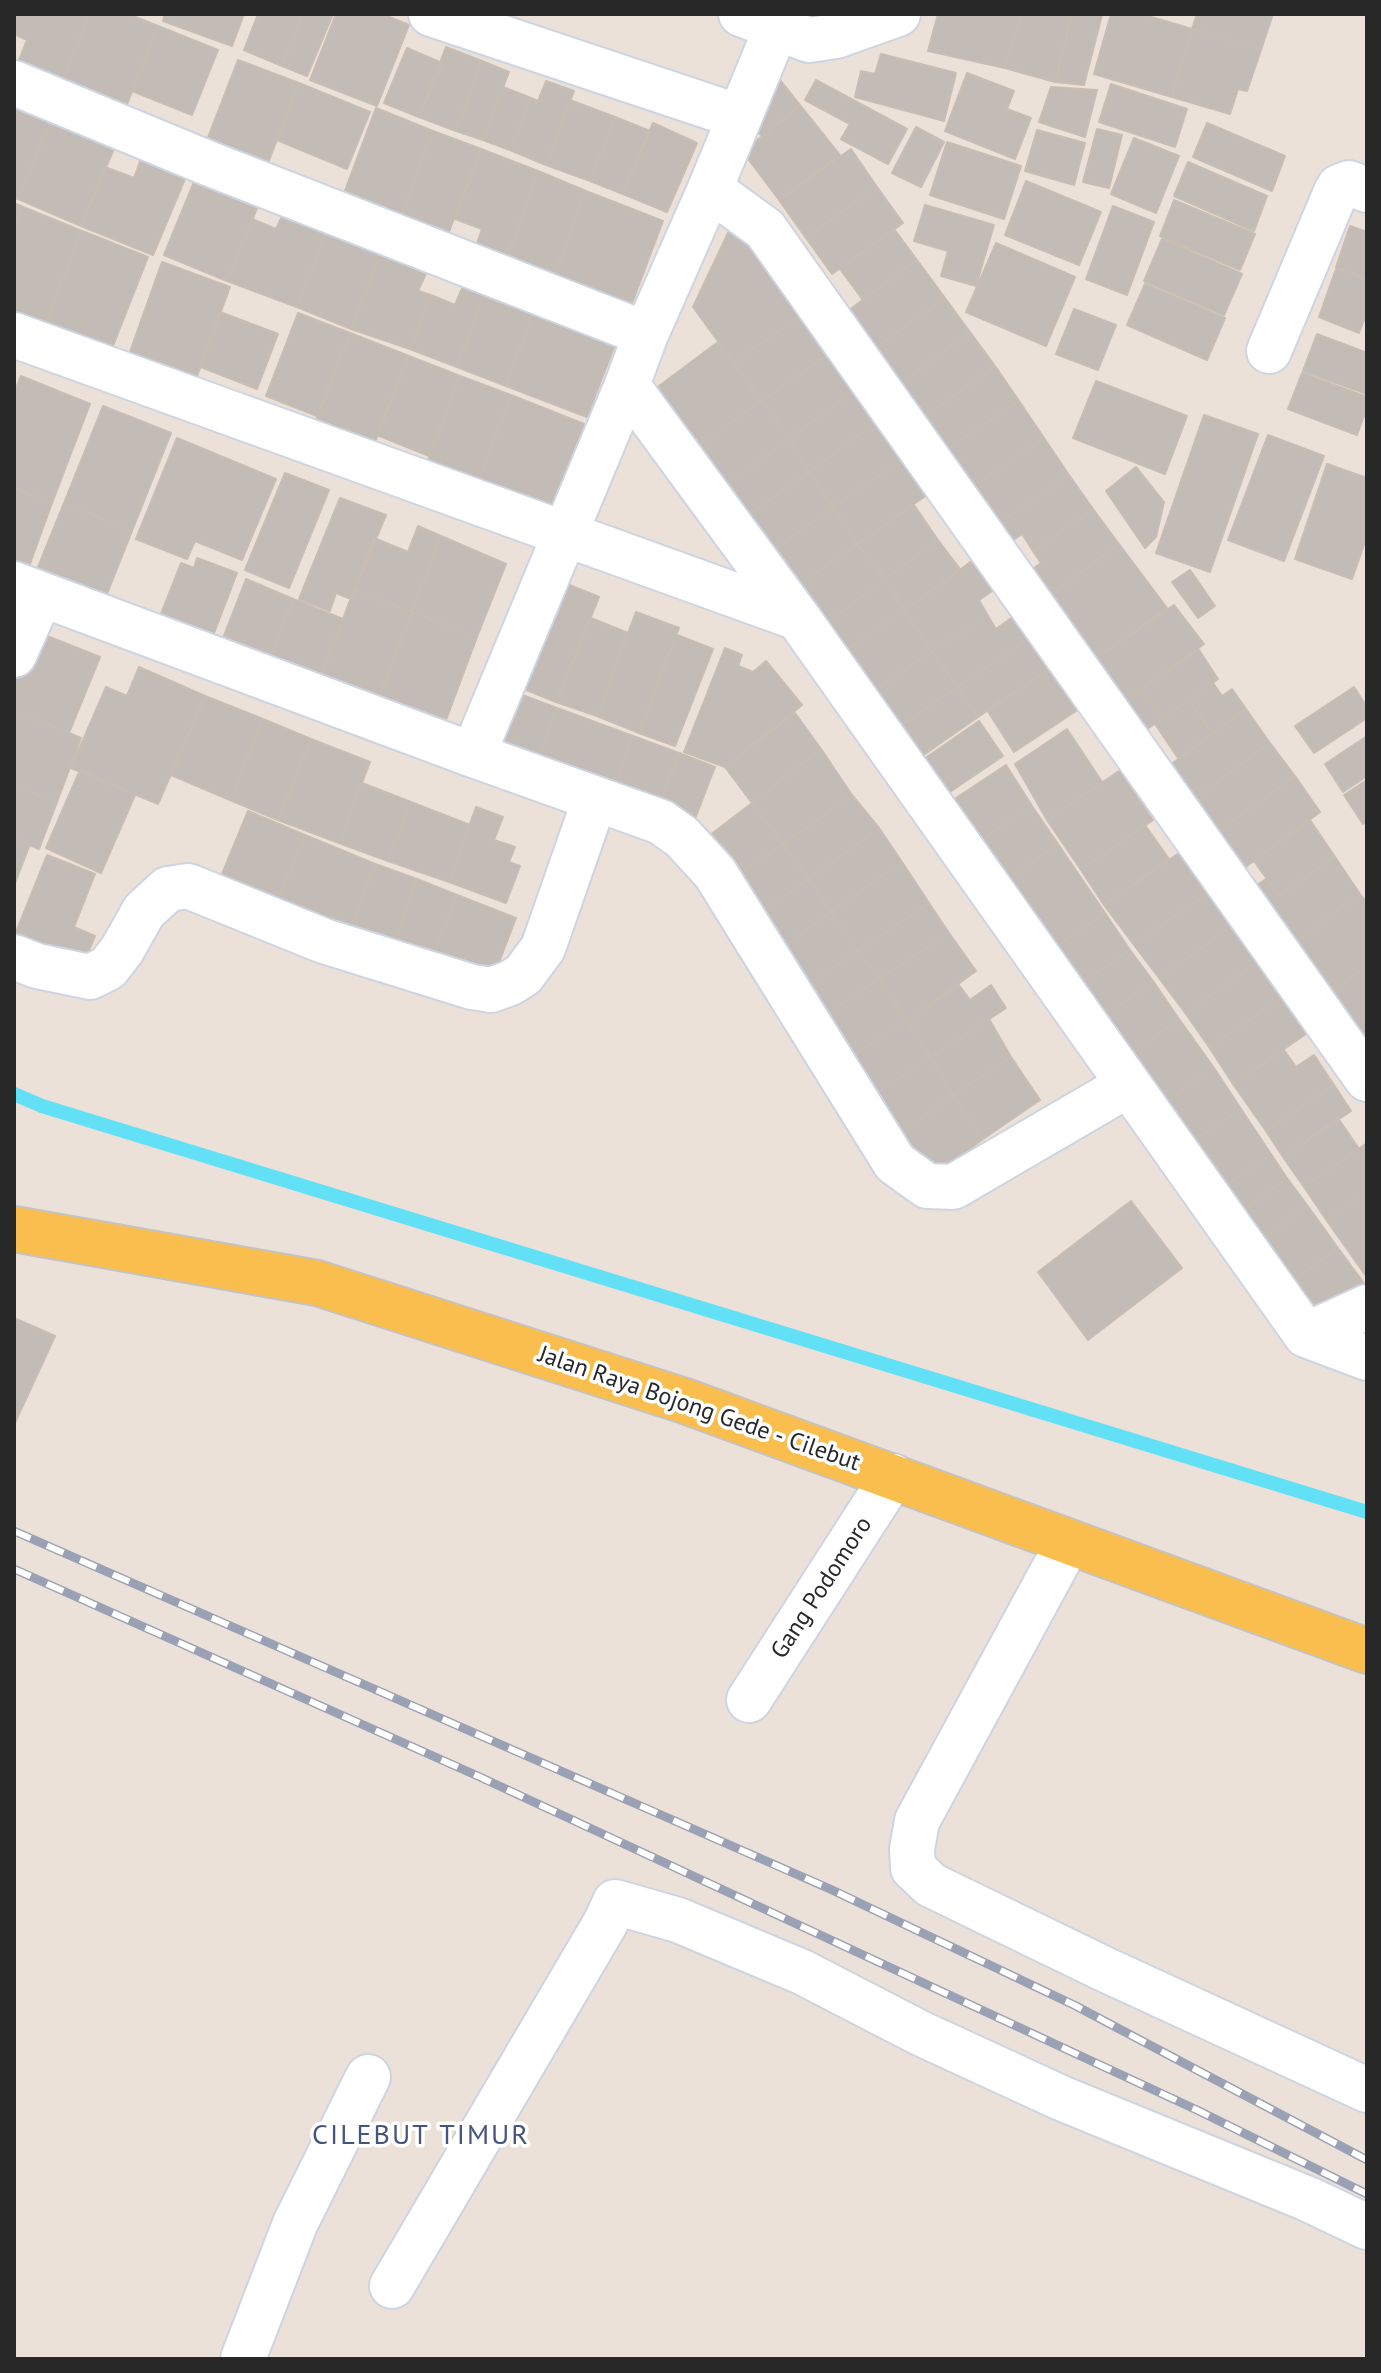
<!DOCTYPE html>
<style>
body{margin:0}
#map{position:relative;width:1381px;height:2373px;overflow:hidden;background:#ece1d8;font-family:"PT Sans",sans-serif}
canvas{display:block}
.frame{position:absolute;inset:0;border:16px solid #282828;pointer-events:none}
</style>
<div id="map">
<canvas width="1381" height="2373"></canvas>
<div class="frame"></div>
</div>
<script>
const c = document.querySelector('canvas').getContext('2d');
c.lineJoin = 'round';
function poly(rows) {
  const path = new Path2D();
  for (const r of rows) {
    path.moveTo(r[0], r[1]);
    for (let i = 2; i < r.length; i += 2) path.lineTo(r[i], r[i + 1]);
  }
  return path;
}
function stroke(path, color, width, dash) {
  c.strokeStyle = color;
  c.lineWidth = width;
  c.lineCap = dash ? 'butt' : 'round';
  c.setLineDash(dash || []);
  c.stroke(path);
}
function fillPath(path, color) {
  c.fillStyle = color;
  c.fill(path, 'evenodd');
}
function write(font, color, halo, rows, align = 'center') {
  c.font = font + ' "PT Sans",sans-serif';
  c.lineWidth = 7;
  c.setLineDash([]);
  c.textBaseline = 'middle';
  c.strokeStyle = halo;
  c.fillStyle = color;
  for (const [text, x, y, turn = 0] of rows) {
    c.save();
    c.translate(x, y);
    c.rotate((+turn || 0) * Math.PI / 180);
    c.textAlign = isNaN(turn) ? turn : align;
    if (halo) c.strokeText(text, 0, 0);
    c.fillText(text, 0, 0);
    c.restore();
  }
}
stroke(poly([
 [14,1094,42,1106,1367,1512]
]), '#62e0f6', 14);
const building = poly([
 [14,14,89,14,60,88,15,70,27,40,14,34,14,14],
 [89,14,128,14,158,26,124,112,60,88,89,14],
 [165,14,244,14,232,46,163,21,165,14],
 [258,14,303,14,282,66,244,50,258,14],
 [303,14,333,14,307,76,282,66,303,14],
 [336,14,382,14,409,25,377,106,310,80,336,14],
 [938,14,1021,14,1005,68,928,51,938,14],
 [1021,14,1072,14,1055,82,1005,68,1021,14],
 [1072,14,1102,15,1084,85,1055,82,1072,14],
 [1111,14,1141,14,1192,29,1172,97,1094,74,1111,14],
 [1197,14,1273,14,1261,50,1192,29,1197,14],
 [158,26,218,50,192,115,132,91,158,26],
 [1192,29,1261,50,1247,91,1238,89,1230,114,1172,97,1192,29],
 [446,47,482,61,456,131,419,117,446,47],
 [407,48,442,63,419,117,384,103,407,48],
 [881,54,956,73,944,121,855,97,861,71,875,74,881,54],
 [238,60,299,83,268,163,207,140,238,60],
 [482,61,509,72,483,140,456,131,482,61],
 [967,73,1014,91,1007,109,1031,118,1015,159,945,131,967,73],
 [777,76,800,105,763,136,751,129,777,76],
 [816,80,907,129,888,164,841,139,850,124,805,100,816,80],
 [546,81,574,91,546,165,510,150,531,98,538,101,546,81],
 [299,83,370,112,347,169,277,140,299,83],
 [1111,84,1187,109,1175,147,1099,122,1111,84],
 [503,87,531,98,510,150,483,140,503,87],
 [1051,87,1097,90,1085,137,1039,122,1051,87],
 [570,100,615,117,590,181,546,165,570,100],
 [14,102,52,118,18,199,14,198,14,102],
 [800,105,840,155,779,200,743,152,800,105],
 [376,108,433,131,398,224,340,204,376,108],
 [615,117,650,131,623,194,590,181,615,117],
 [52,118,116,144,81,226,18,199,52,118],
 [653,123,697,143,667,212,623,194,653,123],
 [1207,123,1285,156,1272,191,1193,157,1207,123],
 [916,127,944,142,921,187,892,173,916,127],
 [1097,129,1122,135,1109,188,1083,182,1097,129],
 [1037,130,1085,143,1074,185,1025,171,1037,130],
 [433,131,481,149,445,242,398,224,433,131],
 [1134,138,1179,156,1156,213,1111,194,1134,138],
 [947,142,1021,166,1004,219,930,195,947,142],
 [481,149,538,171,505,264,473,255,482,229,455,219,481,149],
 [851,149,877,187,806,238,779,200,851,149],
 [142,156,187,174,153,255,81,226,105,167,134,178,142,156],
 [1188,162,1267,196,1254,231,1174,196,1188,162],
 [538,171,586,191,552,281,505,264,538,171],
 [1026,181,1101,212,1079,265,1005,235,1026,181],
 [194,182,257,208,227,281,164,255,194,182],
 [877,187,903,223,832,274,806,238,877,187],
 [586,191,663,221,629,311,552,281,586,191],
 [1174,200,1255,234,1240,270,1160,236,1174,200],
 [14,203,23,207,14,229,14,203],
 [925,205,994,225,976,286,941,276,948,251,914,241,925,205],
 [1113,206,1154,222,1127,295,1086,279,1113,206],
 [23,207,82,231,43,330,14,318,14,229,23,207],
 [284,212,328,229,297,307,227,281,252,219,276,229,284,212],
 [735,218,806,313,733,362,693,307,735,218],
 [1350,226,1367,232,1367,278,1336,267,1350,226],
 [328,229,381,252,351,329,297,307,328,229],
 [894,229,917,260,863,300,840,269,894,229],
 [82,231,148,257,109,356,43,330,82,231],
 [1162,239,1242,274,1224,315,1144,281,1162,239],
 [996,243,1075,277,1046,346,966,312,996,243],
 [381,252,428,269,418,291,431,295,410,349,351,329,381,252],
 [917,260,945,298,872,350,845,313,917,260],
 [162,262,230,287,193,387,126,363,162,262],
 [1336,269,1367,280,1367,312,1359,333,1319,317,1336,269],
 [1145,284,1225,318,1207,360,1127,325,1145,284],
 [463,286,484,294,457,367,410,349,431,295,455,305,463,286],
 [484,294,533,313,506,386,457,367,484,294],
 [945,298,970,332,898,386,872,350,945,298],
 [1074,309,1116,325,1098,370,1056,354,1074,309],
 [220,312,278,334,257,389,201,367,220,312],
 [298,313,350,333,317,416,266,396,298,313],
 [533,313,615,345,587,417,506,386,533,313],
 [806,313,833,351,762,401,733,362,806,313],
 [970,332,995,366,920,420,898,386,970,332],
 [350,333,409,356,370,455,311,433,350,333],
 [1317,334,1367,353,1367,394,1303,371,1317,334],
 [718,342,762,401,697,447,655,389,718,342],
 [833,351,859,388,789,438,762,401,833,351],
 [409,356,460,376,429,456,377,435,409,356],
 [995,366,1019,401,942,453,920,420,995,366],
 [1302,373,1367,397,1367,408,1357,435,1288,409,1302,373],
 [21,376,90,404,52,503,14,488,14,393,21,376],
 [460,376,511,395,476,487,425,468,460,376],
 [1096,381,1187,416,1165,474,1073,438,1096,381],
 [859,388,881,419,809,472,789,438,859,388],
 [511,395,584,424,549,515,476,487,511,395],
 [762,401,789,438,728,484,697,447,762,401],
 [1019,401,1044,438,967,491,942,453,1019,401],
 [103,406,171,433,132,531,64,503,103,406],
 [1204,415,1258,434,1210,572,1156,553,1204,415],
 [881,419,907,457,834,507,809,472,881,419],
 [1268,435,1324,456,1284,561,1228,540,1268,435],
 [177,438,276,479,242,560,195,541,187,559,136,539,177,438],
 [789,438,809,472,749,515,728,484,789,438],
 [1044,438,1069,475,994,527,967,491,1044,438],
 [907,457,931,492,857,544,834,507,907,457],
 [1327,464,1367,478,1367,536,1352,579,1295,559,1327,464],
 [1136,467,1164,502,1156,537,1145,548,1106,491,1136,467],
 [809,472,834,507,762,558,736,524,809,472],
 [285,473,329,490,289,588,245,570,285,473],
 [1069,475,1093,509,1033,551,1022,534,1006,545,994,527,1069,475],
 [14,488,52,503,26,575,14,571,14,488],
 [340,498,386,515,351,599,336,593,330,611,299,599,340,498],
 [64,503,132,531,101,609,32,582,64,503],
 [914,505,938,540,885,579,857,544,914,505],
 [834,507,857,544,787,594,762,558,834,507],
 [1093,509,1119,544,1044,601,1025,575,1041,563,1033,551,1093,509],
 [418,526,441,536,412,612,354,590,374,538,408,552,418,526],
 [441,536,506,564,477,637,412,612,441,536],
 [938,540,960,569,905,611,885,579,938,540],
 [857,544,885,579,816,631,787,594,857,544],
 [1119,544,1167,608,1087,665,1044,601,1119,544],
 [977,557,998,587,979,600,988,616,932,651,905,611,977,557],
 [197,558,237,573,208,649,155,629,181,563,194,568,197,558],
 [1190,570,1215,606,1198,618,1172,582,1190,570],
 [246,579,293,599,267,667,220,646,246,579],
 [555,579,599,597,556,702,512,684,555,579],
 [885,579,905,611,845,651,816,631,885,579],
 [354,590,412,612,375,709,317,687,354,590],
 [293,599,343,619,317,687,267,667,293,599],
 [1174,605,1204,644,1117,707,1087,665,1174,605],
 [905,611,932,651,873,692,845,651,905,611],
 [412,612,477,637,446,720,379,696,412,612],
 [636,612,679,628,639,733,597,716,636,612],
 [1017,614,1032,636,957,687,932,651,988,616,996,629,1017,614],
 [591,618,628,633,597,716,556,702,591,618],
 [32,630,100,657,69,733,14,711,14,675,32,630],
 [677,635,713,649,675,746,639,733,677,635],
 [1032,636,1052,667,978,717,957,687,1032,636],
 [725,648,742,655,738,666,753,672,766,661,802,705,725,767,684,752,725,648],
 [1199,650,1218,679,1163,719,1141,689,1199,650],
 [932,651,957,687,891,733,866,697,932,651],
 [139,667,205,696,158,804,71,768,106,687,127,696,139,667],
 [1052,667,1079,709,1014,752,987,710,1052,667],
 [1213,683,1222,696,1232,689,1246,709,1212,734,1189,700,1213,683],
 [957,687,978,717,912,763,891,733,957,687],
 [1354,687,1367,707,1367,718,1314,753,1295,726,1354,687],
 [506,689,557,708,536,764,486,746,506,689],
 [1141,689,1163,719,1137,735,1117,707,1141,689],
 [205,696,263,719,230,800,171,775,205,696],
 [1189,700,1212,734,1178,758,1155,724,1189,700],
 [557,708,633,736,612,793,536,764,557,708],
 [1246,709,1270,743,1183,807,1158,774,1246,709],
 [14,711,81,738,57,802,14,785,14,711],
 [795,713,821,749,752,803,725,767,795,713],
 [263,719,311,739,278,820,230,800,263,719],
 [979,721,1003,756,938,800,914,766,979,721],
 [1067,729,1102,782,1047,820,1015,764,1067,729],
 [633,736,679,753,657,811,612,793,633,736],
 [1367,736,1367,776,1343,792,1325,764,1367,736],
 [311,739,370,762,339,843,278,820,311,739],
 [1270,743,1295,776,1206,840,1183,807,1270,743],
 [821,749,852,795,783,844,752,803,821,749],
 [679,753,715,767,693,824,657,811,679,753],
 [1006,765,1032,806,974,845,947,804,1006,765],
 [80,770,135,795,101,873,46,848,80,770],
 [1119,771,1153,820,1081,870,1047,820,1119,771],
 [1295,776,1320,812,1232,877,1206,840,1295,776],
 [1367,780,1367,821,1363,824,1344,795,1367,780],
 [362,783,411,802,388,861,339,843,362,783],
 [14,785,57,802,39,849,14,838,14,785],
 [852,795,879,828,809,879,783,844,852,795],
 [411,802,470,825,449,882,388,861,411,802],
 [752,803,783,844,728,882,701,842,752,803],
 [1032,806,1058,844,1000,885,974,845,1032,806],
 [476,807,503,817,494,840,515,847,509,862,520,866,506,903,449,882,476,807],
 [248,811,305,835,276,903,220,879,248,811],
 [1310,820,1335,857,1279,896,1254,861,1310,820],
 [1145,825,1169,859,1104,905,1081,870,1145,825],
 [879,828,902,862,831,912,809,879,879,828],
 [305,835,375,864,349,932,276,903,305,835],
 [14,838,30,844,14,886,14,838],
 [783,844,809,879,752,918,728,882,783,844],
 [1058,844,1105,913,1050,951,1000,885,1058,844],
 [1182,851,1209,892,1134,945,1104,905,1182,851],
 [47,855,95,874,74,927,95,936,81,969,14,937,47,855],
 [1335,857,1360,894,1284,951,1242,896,1266,879,1279,896,1335,857],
 [902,862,929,903,858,951,831,912,902,862],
 [375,864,417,879,392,949,349,932,375,864],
 [417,879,457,895,430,963,392,949,417,879],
 [809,879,831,912,775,952,752,918,809,879],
 [1209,892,1233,925,1159,978,1134,945,1209,892],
 [1360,894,1367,903,1367,966,1319,1001,1284,951,1360,894],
 [457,895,516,918,490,986,430,963,457,895],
 [929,903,949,933,879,979,858,951,929,903],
 [831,912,858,951,801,990,775,952,831,912],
 [1105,913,1130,950,1075,988,1050,951,1105,913],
 [1233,925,1257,962,1186,1014,1159,978,1233,925],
 [949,933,976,971,907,1021,879,979,949,933],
 [1130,950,1153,981,1098,1022,1075,988,1130,950],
 [858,951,879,979,818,1020,801,990,858,951],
 [1257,962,1281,998,1209,1047,1186,1014,1257,962],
 [1367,966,1367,1041,1319,1001,1367,966],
 [879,979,907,1021,843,1062,818,1020,879,979],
 [1153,981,1179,1019,1126,1058,1098,1022,1153,981],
 [959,985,970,1000,991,985,1006,1008,931,1058,907,1021,959,985],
 [1281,998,1306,1034,1233,1084,1209,1047,1281,998],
 [989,1019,1011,1057,953,1095,931,1058,989,1019],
 [1179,1019,1214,1068,1159,1107,1126,1058,1179,1019],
 [907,1021,931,1058,867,1099,843,1062,907,1021],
 [1284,1050,1296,1067,1314,1055,1334,1085,1266,1131,1233,1084,1284,1050],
 [1011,1057,1040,1100,983,1139,953,1095,1011,1057],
 [931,1058,953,1095,898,1136,867,1099,931,1058],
 [1214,1068,1241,1109,1188,1145,1159,1107,1214,1068],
 [1334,1085,1351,1111,1283,1157,1266,1131,1334,1085],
 [953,1095,983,1139,930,1179,898,1136,953,1095],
 [1241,1109,1271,1154,1219,1190,1188,1145,1241,1109],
 [1338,1118,1359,1149,1304,1187,1283,1157,1338,1118],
 [1367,1143,1367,1192,1327,1221,1304,1187,1367,1143],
 [1271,1154,1287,1178,1237,1216,1219,1190,1271,1154],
 [1287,1178,1307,1205,1257,1244,1237,1216,1287,1178],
 [1367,1192,1367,1275,1366,1276,1327,1221,1367,1192],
 [1131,1201,1182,1268,1088,1340,1038,1272,1131,1201],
 [1307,1205,1338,1248,1286,1285,1257,1244,1307,1205],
 [1338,1248,1366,1286,1312,1323,1286,1285,1338,1248],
 [14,1318,55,1336,14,1425,14,1318]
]);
fillPath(building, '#c3bbb5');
stroke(building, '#c7bdb2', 2);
const minor = poly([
 [431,14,740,117],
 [741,14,809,40,836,36,898,14],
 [14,83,210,164,646,334],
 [710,189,765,229,1367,1079],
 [14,335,798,618,1306,1335,1367,1358],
 [1269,351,1336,192,1339,187,1349,183,1367,190],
 [627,385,798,618],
 [14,584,473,755,661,822,682,837,715,873,895,1163,927,1186,953,1187,1128,1085],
 [14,655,41,595],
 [473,755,627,385,646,334,710,189,776,29],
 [14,957,37,966,90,977,108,968,122,950,144,911,168,889,188,886,324,941,472,987,491,990,510,983,523,975,543,948,595,799],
 [1306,1335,1367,1307],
 [1068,1543,917,1821,912,1849,913,1868,931,1885,1102,1968,1367,2090],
 [749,1700,893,1476],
 [392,2286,606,1922,615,1902,678,1920,802,1972,920,2033,1061,2098,1308,2199,1367,2227],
 [243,2359,295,2224,368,2077]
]);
const major = poly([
 [14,1229,317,1283,685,1401,1367,1651]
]);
stroke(minor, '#cdd4e2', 48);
stroke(major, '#c3c3c3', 48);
stroke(minor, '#fff', 44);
stroke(major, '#fabe4f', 44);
const rail = poly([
 [14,1531,830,1889,1076,2006,1367,2160],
 [14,1569,480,1777,1197,2110,1367,2194]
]);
stroke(rail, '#9ba1b4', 9);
stroke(rail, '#fff', 6, [18]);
write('24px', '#282828', '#fff', [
 ["Jalan Raya Bojong Gede - Cilebut",699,1409,19],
 ["Gang Podomoro",822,1588,-57]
]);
c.letterSpacing = '2px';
write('28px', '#46557b', '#fff', [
 ["CILEBUT TIMUR",421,2136]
]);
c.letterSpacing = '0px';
</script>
